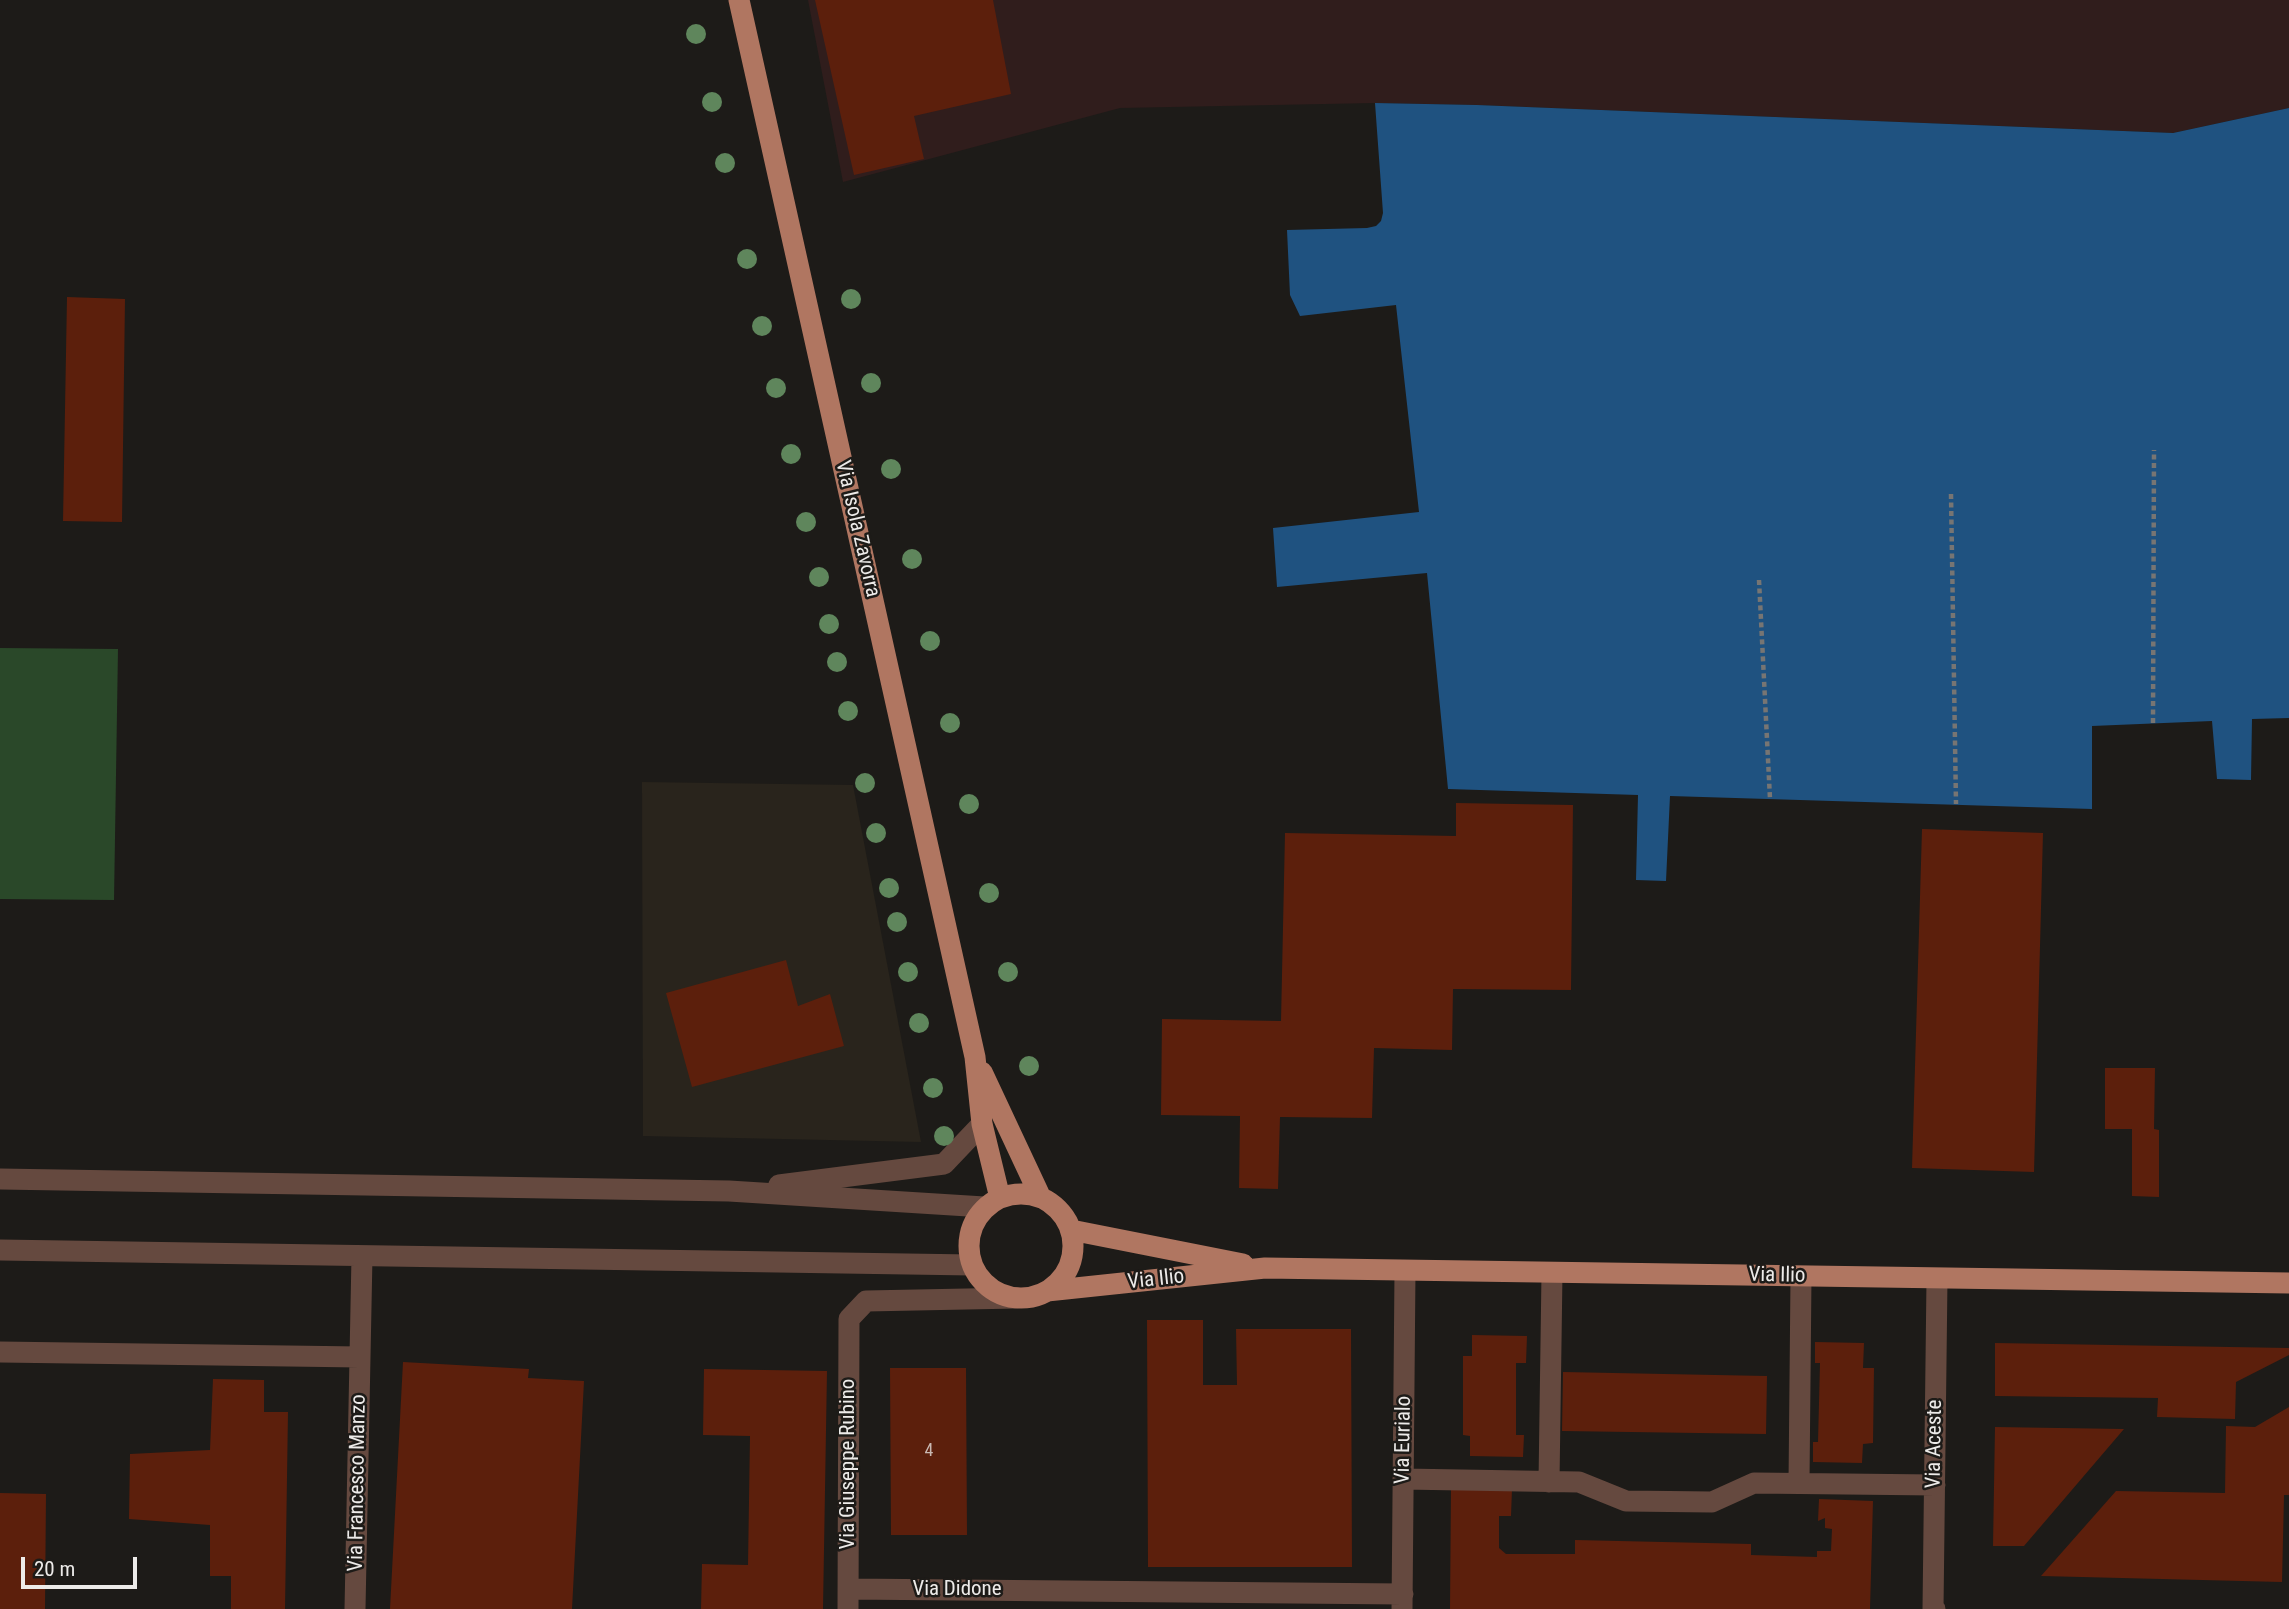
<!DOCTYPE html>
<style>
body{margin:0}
#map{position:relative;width:2289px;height:1609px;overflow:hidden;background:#1d1b18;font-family:"Roboto Condensed",sans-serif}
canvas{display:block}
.scale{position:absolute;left:21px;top:1557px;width:116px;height:32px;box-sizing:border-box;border:4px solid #edebe9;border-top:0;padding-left:9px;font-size:21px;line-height:24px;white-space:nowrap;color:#edebe9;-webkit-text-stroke:5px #1d1b18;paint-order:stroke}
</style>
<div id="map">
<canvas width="2289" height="1609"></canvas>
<div class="scale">20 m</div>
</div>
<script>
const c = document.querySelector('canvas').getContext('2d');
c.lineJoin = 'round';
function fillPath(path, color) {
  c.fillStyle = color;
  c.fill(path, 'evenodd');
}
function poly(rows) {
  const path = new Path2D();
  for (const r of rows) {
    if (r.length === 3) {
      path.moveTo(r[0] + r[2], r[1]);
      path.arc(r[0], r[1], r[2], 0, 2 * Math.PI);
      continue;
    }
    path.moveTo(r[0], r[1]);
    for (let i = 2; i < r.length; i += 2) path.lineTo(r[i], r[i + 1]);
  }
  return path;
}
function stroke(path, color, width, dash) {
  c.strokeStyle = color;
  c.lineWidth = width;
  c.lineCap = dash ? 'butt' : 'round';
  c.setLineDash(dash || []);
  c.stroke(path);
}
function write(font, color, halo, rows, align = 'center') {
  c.font = font + ' "Roboto Condensed",sans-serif';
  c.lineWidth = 5;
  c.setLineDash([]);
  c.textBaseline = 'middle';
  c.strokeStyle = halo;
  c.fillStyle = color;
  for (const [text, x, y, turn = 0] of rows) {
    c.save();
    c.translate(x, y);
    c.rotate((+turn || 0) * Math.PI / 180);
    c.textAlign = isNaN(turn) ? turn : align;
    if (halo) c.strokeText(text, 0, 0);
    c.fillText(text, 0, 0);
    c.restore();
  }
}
fillPath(poly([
 [642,782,853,785,921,1142,643,1136]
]), '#29241c');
fillPath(poly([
 [808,0,2289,0,2289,108,2173,133,1477,105,1375,103,1120,108,843,182]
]), '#301d1c');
fillPath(poly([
 [0,648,118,649,114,900,0,899]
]), '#2a4829');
fillPath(poly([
 [1375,103,1477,105,2173,133,2289,108,2289,718,2252,719,2251,780,2217,779,2212,721,2092,726,2092,809,1670,796,1666,881,1636,880,1638,795,1448,789,1427,573,1277,587,1273,528,1419,512,1396,305,1300,316,1290,295,1287,230,1367,228,1376,226,1381,221,1383,213]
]), '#1f5280');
fillPath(poly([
 [815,0,993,0,1011,94,914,116,924,159,854,175],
 [67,297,125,299,122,522,63,521],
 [1456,803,1573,805,1571,990,1453,989,1452,1050,1374,1048,1372,1118,1280,1117,1278,1189,1239,1188,1240,1116,1161,1115,1162,1019,1281,1021,1285,833,1456,836],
 [1922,829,2043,833,2034,1172,1912,1168],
 [786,960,798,1006,830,994,844,1046,692,1087,666,993],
 [2105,1068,2155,1068,2154,1129,2159,1130,2159,1197,2132,1196,2132,1129,2105,1129],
 [1147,1320,1203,1320,1203,1385,1237,1385,1236,1329,1351,1329,1352,1567,1148,1567],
 [1472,1335,1527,1336,1526,1363,1516,1363,1516,1435,1524,1435,1523,1457,1470,1456,1470,1436,1463,1435,1463,1356,1472,1356],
 [1815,1342,1864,1343,1863,1368,1874,1368,1873,1443,1863,1444,1862,1463,1813,1462,1813,1442,1818,1442,1820,1363,1815,1363],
 [1995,1343,2289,1348,2289,1355,2236,1382,2235,1419,2157,1417,2158,1398,1995,1396],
 [403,1362,529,1369,528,1378,584,1381,572,1609,390,1609],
 [890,1368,966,1368,967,1535,891,1535],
 [704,1369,827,1371,823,1609,701,1609,702,1564,748,1565,750,1436,703,1435],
 [1563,1372,1767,1376,1766,1434,1562,1431],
 [213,1379,264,1380,264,1412,288,1412,285,1609,231,1609,231,1576,210,1576,210,1525,129,1519,130,1454,210,1450],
 [2289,1407,2289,1495,2284,1495,2282,1582,2041,1576,2116,1491,2225,1493,2226,1426,2255,1427],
 [1995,1427,2124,1429,2024,1546,1993,1546],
 [1451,1488,1512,1489,1511,1516,1499,1516,1499,1548,1506,1554,1575,1554,1575,1540,1751,1544,1751,1555,1817,1557,1817,1551,1831,1551,1832,1529,1825,1528,1825,1518,1818,1521,1819,1499,1873,1501,1870,1609,1450,1609],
 [0,1493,46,1494,45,1609,0,1609]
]), '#5c1f0c');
stroke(poly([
 [1951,494,1956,804],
 [1759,580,1770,799],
 [2153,723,2154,450]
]), '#777573', 4.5, [5, 3.5]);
stroke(poly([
 [0,1179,729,1191,984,1207],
 [779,1185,944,1164,982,1124],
 [0,1250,972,1265],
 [0,1352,360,1357],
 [1403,1479,1579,1482,1626,1501,1712,1502,1754,1483,1935,1485],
 [1549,1482,1552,1273],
 [1799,1483,1801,1277],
 [848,1589,1403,1594],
 [355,1609,362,1256],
 [848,1609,849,1319,866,1301,1017,1298],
 [1402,1609,1405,1271],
 [1935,1609,1933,1609,1937,1279]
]), '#65493f', 21);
stroke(poly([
 [739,0,975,1057,982,1124,1000,1198],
 [982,1072,1041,1198],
 [1021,1246,52],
 [1071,1230,1243,1264],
 [1047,1291,1265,1268,2289,1283]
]), '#b07661', 21);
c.fillStyle = '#5f865c';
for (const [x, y] of [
 [696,34],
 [712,102],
 [725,163],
 [747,259],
 [851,299],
 [762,326],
 [871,383],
 [776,388],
 [791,454],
 [891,469],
 [806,522],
 [912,559],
 [819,577],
 [829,624],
 [930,641],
 [837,662],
 [848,711],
 [950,723],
 [865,783],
 [969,804],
 [876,833],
 [889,888],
 [989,893],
 [897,922],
 [908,972],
 [1008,972],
 [919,1023],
 [1029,1066],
 [933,1088],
 [944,1136]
]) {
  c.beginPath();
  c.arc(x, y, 10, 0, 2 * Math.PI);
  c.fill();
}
write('18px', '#c9b8b2', null, [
 ["4",929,1451]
]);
write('21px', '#edebe9', '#1d1b18', [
 ["Via Isola Zavorra",857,529,77],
 ["Via Ilio",1777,1276,1],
 ["Via Ilio",1156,1280,-6],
 ["Via Eurialo",1404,1440,-89],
 ["Via Aceste",1935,1444,-89],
 ["Via Giuseppe Rubino",849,1464,-90],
 ["Via Francesco Manzo",358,1483,-89],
 ["Via Didone",957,1590]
]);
</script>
